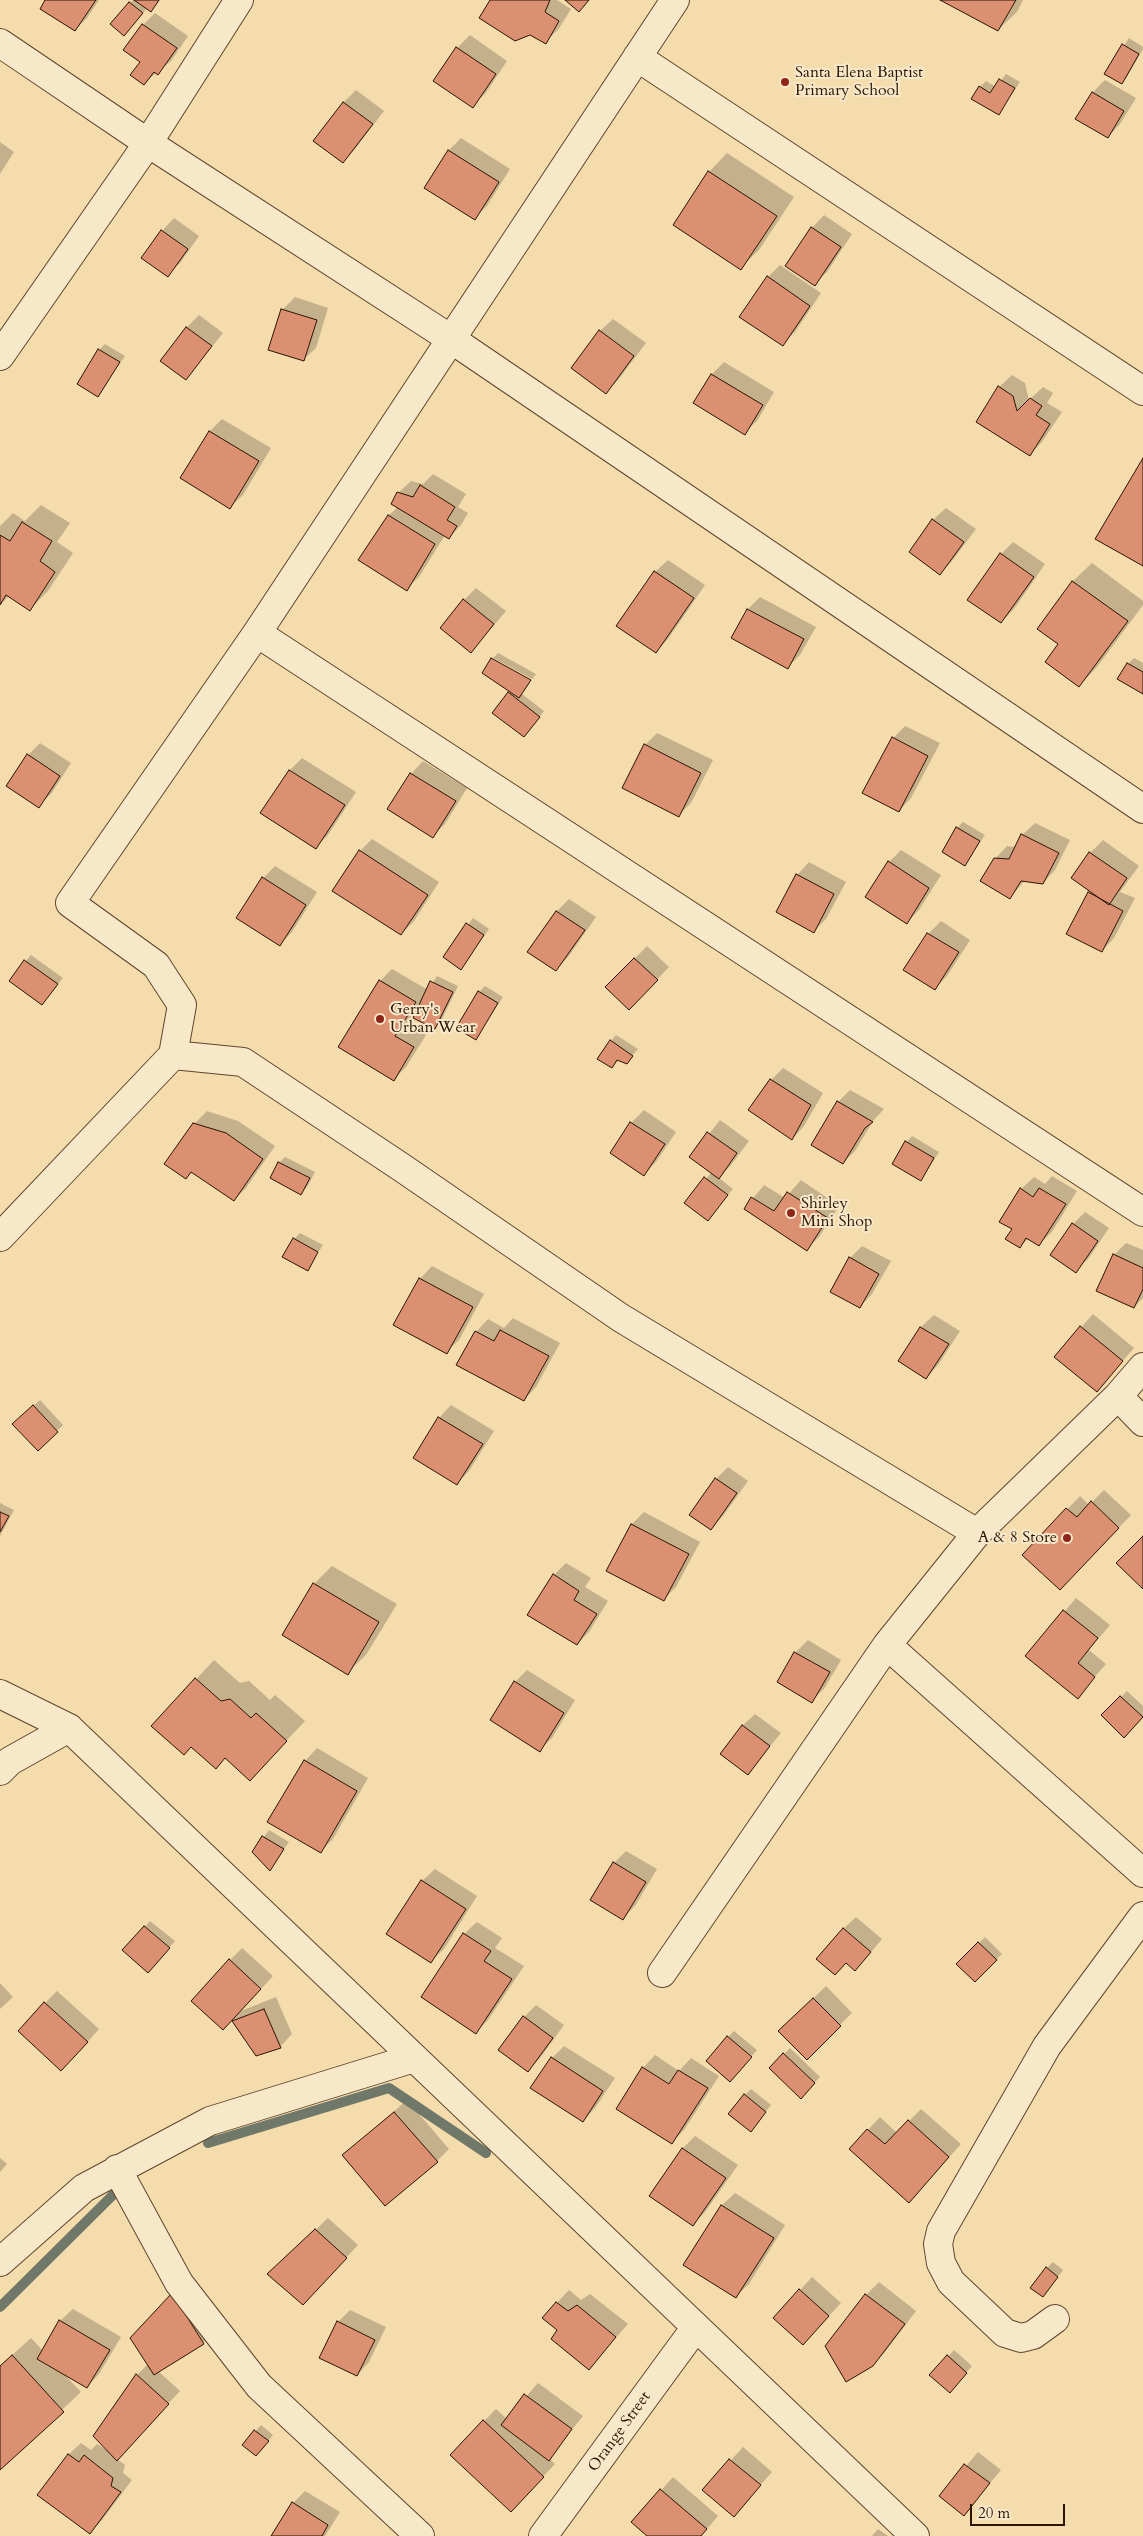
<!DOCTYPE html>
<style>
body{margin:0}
#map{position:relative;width:1143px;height:2536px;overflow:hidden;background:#f5dcad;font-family:Cardo,serif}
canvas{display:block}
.scale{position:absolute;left:970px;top:2504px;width:95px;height:22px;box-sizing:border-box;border:2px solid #2d1302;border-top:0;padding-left:6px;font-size:15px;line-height:18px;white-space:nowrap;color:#2d1302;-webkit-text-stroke:4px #f8e8ca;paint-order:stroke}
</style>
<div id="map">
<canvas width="1143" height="2536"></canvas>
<div class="scale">20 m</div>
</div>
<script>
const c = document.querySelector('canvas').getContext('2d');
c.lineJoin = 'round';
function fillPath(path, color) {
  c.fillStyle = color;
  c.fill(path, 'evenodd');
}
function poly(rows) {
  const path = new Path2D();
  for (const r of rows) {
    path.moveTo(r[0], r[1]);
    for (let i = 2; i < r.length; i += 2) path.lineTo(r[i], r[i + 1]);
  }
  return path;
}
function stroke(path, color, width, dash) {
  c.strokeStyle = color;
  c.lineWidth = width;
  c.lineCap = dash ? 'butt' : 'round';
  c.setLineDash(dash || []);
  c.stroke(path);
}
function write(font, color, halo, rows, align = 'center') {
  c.font = font + ' Cardo,serif';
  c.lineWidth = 4;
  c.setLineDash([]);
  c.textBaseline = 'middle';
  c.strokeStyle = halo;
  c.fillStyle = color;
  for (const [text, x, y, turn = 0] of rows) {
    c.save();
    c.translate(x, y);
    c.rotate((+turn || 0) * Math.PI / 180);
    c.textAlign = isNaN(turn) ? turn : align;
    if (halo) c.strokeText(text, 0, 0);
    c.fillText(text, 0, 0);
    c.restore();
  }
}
fillPath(poly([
 [47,0,99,0,87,18,75,30],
 [133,0,160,0,151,11,147,8,130,28,130,3],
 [492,0,557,0,571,9,558,30,545,42],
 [943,0,1023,0,1017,12,998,30],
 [155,13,188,36,171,61,144,83,143,25],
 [470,35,507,61,485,94,472,106,435,80,457,48],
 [1129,38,1143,47,1143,49,1127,77,1122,83,1106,74],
 [1006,74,1020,82,999,113,980,87,986,81,996,87],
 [1105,80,1136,98,1120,124,1108,137,1077,119,1093,92],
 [356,90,384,111,355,149,343,162,344,102],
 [461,138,510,169,487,206,474,218,426,187,449,150],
 [0,142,14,152,0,174],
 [727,153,794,197,759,250,740,268,674,224,709,172],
 [824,215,852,234,827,272,814,284,812,228],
 [174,218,199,236,180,263,167,275,162,231],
 [780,265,821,293,795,332,782,344,768,277],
 [295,297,328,308,316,348,303,360,282,310],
 [199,315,223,333,186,379,162,361,187,327],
 [613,319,646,343,618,380,606,392,600,331],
 [105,344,125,356,98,395,99,350],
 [724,362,774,392,757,421,744,433,695,403,712,374],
 [1012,375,1025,383,1029,400,1043,387,1053,393,1047,403,1062,412,1042,442,1030,454,999,387],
 [222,419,271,448,243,495,230,507,182,478,210,431],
 [433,474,466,494,458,507,468,513,461,525,449,538,445,535,419,577,406,589,360,560,389,515,398,507,398,493,411,481,423,484],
 [41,505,70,523,57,542,73,553,48,591,30,609,9,596,0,605,0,526,13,513,25,521],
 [946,508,976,529,952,561,940,574,933,520],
 [1013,542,1045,564,1014,609,1001,622,1001,554],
 [668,560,705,585,668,639,656,652,655,572],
 [1092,563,1143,601,1143,605,1097,667,1079,686,1060,644,1039,628,1073,581],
 [476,588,506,611,471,652,464,600],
 [760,597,816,627,800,655,788,667,733,638,748,609],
 [498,653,536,674,532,679,493,658],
 [1134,658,1143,663,1143,693,1128,664],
 [492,660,531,681,522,694,544,711,530,730,509,693,511,691],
 [905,726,940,743,911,798,899,811,893,738],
 [657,733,713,760,691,803,679,815,645,745],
 [40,743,71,763,51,794,38,806,28,755],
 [302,758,356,792,328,835,316,847,262,813,290,770],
 [423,761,467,788,445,824,433,836,389,809,411,774],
 [963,822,985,835,965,864,957,828],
 [1035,823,1070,840,1055,870,1043,883,1025,880,1010,898,995,859,1007,846,1016,847,1022,835],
 [372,839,439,882,414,921,401,934,360,851],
 [1103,840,1139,866,1120,892,1135,898,1114,938,1102,951,1089,893,1091,891,1073,878,1090,853],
 [901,850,941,875,919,910,907,922,889,862],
 [809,862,846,882,826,919,814,931,797,875],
 [275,866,317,892,292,932,280,944,263,878],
 [569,899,596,917,568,957,556,970,529,951,557,911],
 [473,918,489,929,461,968,444,957],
 [941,921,970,940,947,976,935,988,905,970,928,934],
 [647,946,669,967,629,1009,607,987],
 [31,955,63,978,42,1003,10,980],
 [392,969,428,990,437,976,458,986,441,1021,435,1027,419,1004,407,1023,426,1035,406,1067,394,1079,380,981],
 [485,986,503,997,476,1038,479,992],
 [616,1035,638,1049,627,1062,619,1060,612,1067,611,1041],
 [783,1068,823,1093,804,1126,792,1139,771,1080],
 [850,1090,884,1109,873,1121,855,1151,843,1163,838,1102],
 [644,1110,676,1132,656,1162,644,1174,611,1153,631,1123],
 [207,1111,238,1121,275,1146,246,1188,234,1200,193,1171,186,1178,194,1124],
 [720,1120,749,1141,731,1165,719,1178,733,1189,713,1213,686,1202,712,1172,691,1157],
 [912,1136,939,1152,921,1180,906,1142],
 [285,1157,315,1172,307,1187,301,1193,279,1163],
 [1052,1176,1077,1191,1052,1232,1039,1244,1029,1238,1020,1247,1013,1229,1021,1189,1034,1177,1045,1184],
 [801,1180,839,1206,819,1237,806,1249,745,1208,764,1185,785,1198],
 [1085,1212,1109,1228,1088,1259,1075,1271,1073,1224],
 [300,1233,323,1245,307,1269,294,1239],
 [1126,1243,1143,1250,1143,1298,1134,1307,1114,1255],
 [862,1246,891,1261,872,1294,860,1307,850,1258],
 [432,1266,484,1294,459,1340,446,1352,420,1279],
 [1093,1314,1134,1348,1097,1390,1055,1357],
 [934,1315,960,1331,938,1365,926,1378,900,1361,921,1327],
 [513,1318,560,1343,536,1387,524,1400,476,1332,488,1319,504,1328],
 [40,1400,63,1425,38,1449,20,1418],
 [451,1405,494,1431,469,1471,457,1483,439,1418],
 [728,1467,748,1481,723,1516,711,1529,716,1479],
 [1104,1490,1131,1515,1073,1576,1024,1555,1080,1496,1089,1505],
 [0,1503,14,1510,0,1536],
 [644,1512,700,1542,676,1587,664,1599,608,1570,632,1524],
 [566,1563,591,1578,585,1587,608,1601,589,1632,577,1644,554,1575],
 [332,1566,397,1604,366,1655,347,1673,314,1584],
 [1076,1598,1110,1625,1089,1650,1106,1664,1077,1697,1027,1656],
 [808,1640,841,1660,824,1689,811,1701,778,1682,795,1653],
 [214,1660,240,1683,249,1681,270,1700,275,1695,305,1721,250,1779,226,1757,192,1746,153,1726],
 [527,1670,575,1700,552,1738,539,1750,515,1682],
 [1127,1691,1143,1706,1143,1717,1124,1736,1103,1715],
 [755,1714,781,1733,748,1773,742,1726],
 [317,1748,368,1778,333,1839,321,1851,305,1761],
 [269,1830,289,1842,270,1869,253,1852],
 [626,1851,657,1869,635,1906,623,1918,614,1863],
 [435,1869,477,1896,444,1949,431,1961,422,1881],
 [856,1917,882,1939,867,1957,843,1929],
 [150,1921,175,1941,154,1965,145,1927],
 [477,1922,502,1938,495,1948,524,1966,488,2020,476,2032,464,1934],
 [985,1937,1002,1954,975,1980,958,1964],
 [242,1948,273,1976,241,2011,276,1997,292,2034,280,2047,256,2055,232,2019,230,1960],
 [0,1983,13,1997,0,2009],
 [826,1986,852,2013,807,2058,780,2031],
 [57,1991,99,2029,74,2057,45,2003],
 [536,2005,564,2025,540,2058,528,2070,524,2017],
 [734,2031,757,2050,736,2074,728,2037],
 [564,2046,615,2078,595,2108,583,2121,552,2058],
 [790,2048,820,2077,801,2097,771,2068],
 [655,2055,679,2071,691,2058,719,2076,684,2130,672,2142,617,2108,643,2068],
 [751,2089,771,2105,756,2124,745,2095],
 [407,2100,449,2149,437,2161,344,2155],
 [921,2109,961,2144,921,2189,850,2149,880,2117,897,2133],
 [695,2136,738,2165,705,2212,693,2225,650,2196,683,2148],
 [0,2158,7,2164,0,2172],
 [735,2193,785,2225,749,2284,736,2296,685,2264,722,2205],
 [328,2218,358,2245,315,2291,282,2262],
 [1053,2262,1063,2270,1048,2290,1047,2268],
 [812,2277,841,2303,815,2331,775,2318],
 [879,2282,916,2311,885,2352,872,2365,827,2346,866,2295],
 [569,2290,581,2300,590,2294,628,2324,589,2368,559,2330,557,2303],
 [172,2294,215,2331,203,2343,158,2371,180,2391,117,2459,125,2465,123,2473,132,2480,102,2520,90,2532,68,2455,81,2443,91,2450,97,2444,110,2452,137,2375,148,2364],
 [73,2309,121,2337,99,2374,87,2387,66,2376,81,2392,0,2468,0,2366,31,2338,43,2351,60,2321],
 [350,2310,386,2327,369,2362,357,2375,338,2322],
 [954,2350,972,2366,955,2385,931,2375],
 [538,2383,583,2416,549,2458,555,2464,523,2498,451,2455,496,2409,507,2419],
 [261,2425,273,2435,262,2449,243,2445],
 [743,2447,772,2472,734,2515,704,2490],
 [978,2452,1001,2470,964,2514,941,2496],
 [673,2477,718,2516,701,2536,649,2536,633,2522],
 [305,2491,340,2512,325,2536,273,2536,293,2503],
 [878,2529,888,2536,872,2536]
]), '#0003');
stroke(poly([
 [208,2143,389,2088,486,2153],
 [0,2307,121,2187]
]), '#707869', 10);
const building = poly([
 [45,0,96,0,75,31,40,9,45,0],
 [134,0,159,0,151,12,134,0],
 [490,0,550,0,545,12,559,21,546,44,530,35,515,41,479,18,490,0],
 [565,0,589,0,579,12,565,0],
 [940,0,1016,0,998,31,940,0],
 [129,2,143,13,124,36,110,24,129,2],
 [142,24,177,48,158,75,154,72,144,85,130,75,140,62,123,50,142,24],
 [1122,44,1139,54,1122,84,1104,74,1122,44],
 [456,47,496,74,473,108,433,81,456,47],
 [999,79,1015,88,999,115,971,99,979,86,990,93,999,79],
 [1092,92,1124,111,1108,138,1075,119,1092,92],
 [343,102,373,124,343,163,313,141,343,102],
 [448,150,499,182,475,220,424,188,448,150],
 [708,171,777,216,741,270,673,225,708,171],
 [811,227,841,247,815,286,785,266,811,227],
 [161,230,188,249,168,277,141,258,161,230],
 [767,276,810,306,783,346,739,317,767,276],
 [281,309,317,320,304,361,268,350,281,309],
 [186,327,212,346,186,380,160,361,186,327],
 [599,330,634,356,606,394,571,368,599,330],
 [98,349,120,362,98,397,77,384,98,349],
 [711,374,763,405,745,435,693,403,711,374],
 [998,386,1013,396,1017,411,1030,398,1042,406,1036,415,1050,424,1030,456,976,422,998,386],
 [209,431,259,461,230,509,180,478,209,431],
 [1143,458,1143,566,1095,539,1143,458],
 [420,485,455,507,447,520,457,526,449,539,391,504,397,492,413,497,420,485],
 [388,515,435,544,407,591,358,560,388,515],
 [932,519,964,542,940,575,909,552,932,519],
 [22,522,52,541,40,561,55,572,30,611,6,595,0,605,0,535,10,541,22,522],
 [1000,553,1034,577,1001,623,967,600,1000,553],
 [654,571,694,598,656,653,616,626,654,571],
 [1072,581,1128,621,1079,687,1045,662,1058,644,1037,629,1072,581],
 [463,599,494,624,471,653,440,628,463,599],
 [747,609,804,639,788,669,731,638,747,609],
 [491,658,531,680,519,698,482,673,491,658],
 [1127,663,1143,672,1143,694,1117,679,1127,663],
 [508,692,540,717,524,737,492,713,508,692],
 [892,737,928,756,899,812,862,793,892,737],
 [644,744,701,773,679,817,622,788,644,744],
 [27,754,60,776,39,808,6,786,27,754],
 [289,770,345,805,316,849,260,813,289,770],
 [410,773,456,801,433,838,387,809,410,773],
 [956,827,980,841,965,866,942,852,956,827],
 [1021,834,1059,853,1043,884,1021,881,1010,899,980,881,994,858,1009,859,1021,834],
 [359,850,428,895,401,935,332,891,359,850],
 [1089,852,1127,878,1109,905,1071,878,1089,852],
 [888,861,929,888,907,924,865,897,888,861],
 [796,874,834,894,814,933,776,912,796,874],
 [262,877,306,905,280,946,236,918,262,877],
 [1088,892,1123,911,1102,952,1066,934,1088,892],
 [556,911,585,930,556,971,527,952,556,911],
 [466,923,484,935,461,970,443,957,466,923],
 [927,933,959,952,935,990,903,970,927,933],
 [634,958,658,980,629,1010,605,987,634,958],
 [24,960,58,984,42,1005,9,981,24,960],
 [379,980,416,1002,395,1036,414,1047,394,1081,338,1047,379,980],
 [430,981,453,992,435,1029,413,1018,430,981],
 [478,991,498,1003,476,1040,456,1028,478,991],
 [610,1040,633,1056,627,1064,617,1060,612,1068,597,1059,610,1040],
 [770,1079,811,1105,792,1140,748,1110,770,1079],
 [837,1101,873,1122,865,1128,843,1164,811,1145,837,1101],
 [630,1122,665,1144,644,1176,610,1153,630,1122],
 [193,1123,226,1133,263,1159,234,1201,191,1172,186,1179,164,1164,193,1123],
 [707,1132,737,1153,719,1179,689,1157,707,1132],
 [905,1141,934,1158,921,1181,892,1164,905,1141],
 [278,1162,310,1178,301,1195,270,1178,278,1162],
 [704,1177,728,1195,708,1221,684,1203,704,1177],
 [1020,1188,1033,1197,1039,1188,1066,1204,1039,1246,1026,1238,1020,1248,1005,1239,1012,1229,999,1222,1020,1188],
 [787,1192,828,1218,807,1251,744,1209,751,1197,774,1211,787,1192],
 [1072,1223,1098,1241,1076,1273,1050,1255,1072,1223],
 [293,1238,318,1252,308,1271,282,1257,293,1238],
 [1113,1254,1143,1268,1143,1289,1134,1308,1096,1291,1113,1254],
 [849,1257,879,1274,860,1308,830,1292,849,1257],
 [419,1278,473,1307,447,1354,393,1325,419,1278],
 [1080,1326,1123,1361,1097,1392,1054,1357,1080,1326],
 [920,1327,949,1344,926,1379,898,1361,920,1327],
 [500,1330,549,1356,524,1401,456,1365,475,1331,494,1341,500,1330],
 [33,1405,58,1432,38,1451,12,1424,33,1405],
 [438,1417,483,1444,457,1485,413,1458,438,1417],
 [715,1478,737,1493,711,1530,689,1515,715,1478],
 [1091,1501,1119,1528,1060,1590,1022,1555,1066,1508,1077,1517,1091,1501],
 [0,1512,9,1516,0,1532,0,1512],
 [631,1524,689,1554,664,1601,606,1571,631,1524],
 [1143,1536,1143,1589,1116,1563,1143,1536],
 [553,1574,579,1591,574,1600,597,1614,577,1645,527,1615,553,1574],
 [313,1583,379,1622,348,1675,282,1635,313,1583],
 [1063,1610,1098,1638,1078,1663,1095,1677,1078,1699,1025,1656,1063,1610],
 [794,1652,830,1672,812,1703,777,1682,794,1652],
 [195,1678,221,1701,230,1699,251,1718,256,1713,287,1741,250,1781,225,1758,216,1769,191,1747,184,1755,151,1726,195,1678],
 [514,1681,564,1713,540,1752,490,1720,514,1681],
 [1120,1696,1143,1717,1124,1738,1101,1715,1120,1696],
 [742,1725,770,1746,748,1775,720,1754,742,1725],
 [304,1760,357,1791,321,1853,267,1822,304,1760],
 [262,1836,284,1849,270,1871,252,1852,262,1836],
 [613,1862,646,1882,623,1920,590,1900,613,1862],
 [421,1880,466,1909,431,1963,386,1934,421,1880],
 [144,1926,170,1948,148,1973,122,1950,144,1926],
 [843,1928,871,1952,855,1971,846,1963,835,1975,816,1959,843,1928],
 [463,1933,491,1951,484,1961,512,1979,476,2034,421,1997,463,1933],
 [978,1942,997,1960,975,1982,956,1964,978,1942],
 [229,1959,261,1989,223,2030,191,2001,229,1959],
 [813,1998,841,2026,807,2060,778,2031,813,1998],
 [44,2002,88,2042,61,2071,18,2031,44,2002],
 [264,2009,281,2048,256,2056,232,2021,264,2009],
 [523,2016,553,2038,528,2072,498,2050,523,2016],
 [727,2036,752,2057,730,2082,706,2061,727,2036],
 [783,2053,815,2083,801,2099,769,2068,783,2053],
 [551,2057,603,2091,583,2122,530,2088,551,2057],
 [642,2067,669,2084,678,2070,708,2088,672,2144,616,2109,642,2067],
 [744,2094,766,2112,751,2132,728,2114,744,2094],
 [394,2112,438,2162,385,2206,342,2155,394,2112],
 [908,2120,949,2157,909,2203,849,2149,867,2129,885,2144,908,2120],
 [682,2148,726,2178,693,2226,649,2196,682,2148],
 [721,2205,774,2238,736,2298,683,2265,721,2205],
 [315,2229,347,2258,303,2305,267,2274,315,2229],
 [1046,2267,1058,2277,1043,2297,1030,2288,1046,2267],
 [799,2289,829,2316,803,2345,773,2318,799,2289],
 [172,2293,204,2344,154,2375,130,2338,172,2293],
 [865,2294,905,2324,873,2366,846,2382,825,2346,865,2294],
 [556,2302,568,2311,577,2305,616,2337,589,2370,551,2339,557,2330,542,2318,556,2302],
 [59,2320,110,2350,87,2388,37,2359,59,2320],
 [337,2321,375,2340,357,2376,319,2358,337,2321],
 [12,2355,64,2412,0,2470,0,2366,12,2355],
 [947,2355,967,2373,950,2393,929,2375,947,2355],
 [136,2374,169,2404,117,2461,93,2436,136,2374],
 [524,2394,572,2429,549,2461,501,2425,524,2394],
 [483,2420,544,2477,511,2512,450,2455,483,2420],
 [254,2430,269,2441,256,2456,242,2445,254,2430],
 [68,2454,79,2462,84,2455,113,2478,111,2486,121,2492,90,2534,37,2495,68,2454],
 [729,2459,761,2485,734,2517,702,2490,729,2459],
 [964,2464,990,2483,964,2516,939,2496,964,2464],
 [660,2489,707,2529,701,2536,647,2536,631,2522,660,2489],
 [292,2502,328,2525,322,2536,271,2536,292,2502]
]);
fillPath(building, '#da9071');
stroke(building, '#2d1302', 1);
const minor = poly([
 [0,43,148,143,451,339,1143,809],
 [637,57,1143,391],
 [0,356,148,143,239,0],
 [257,633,1143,1212],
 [173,1055,243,1062,401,1167,621,1318,977,1533],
 [0,1237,173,1055,182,1005,156,965,70,903,257,633,675,0],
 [1118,1396,1143,1422],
 [887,1645,1143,1873],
 [0,1694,69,1728,915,2536],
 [0,1771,10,1761,69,1728],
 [662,1973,887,1645,977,1533,1118,1396,1143,1367],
 [117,2169,179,2283,259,2386,420,2536],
 [0,2262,84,2188,210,2121,414,2058],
 [1055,2319,1033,2335,1021,2338,1005,2333,951,2282,941,2263,938,2244,941,2231,1047,2046,1143,1916],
 [543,2536,696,2327]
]);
stroke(minor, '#5f452d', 30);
stroke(minor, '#f8e8ca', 28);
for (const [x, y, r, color] of [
 [785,82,5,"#8f2418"],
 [380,1019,5,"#8f2418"],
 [791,1213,5,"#8f2418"],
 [1067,1538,5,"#8f2418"]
]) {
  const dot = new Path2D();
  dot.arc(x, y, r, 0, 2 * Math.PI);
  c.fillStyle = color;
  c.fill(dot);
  stroke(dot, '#f8e8ca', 2);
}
write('16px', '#2d1302', '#f8e8ca', [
 ["Santa Elena Baptist",795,73],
 ["Primary School",795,91],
 ["Gerry's",390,1010],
 ["Urban Wear",390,1028],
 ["Shirley",801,1204],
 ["Mini Shop",801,1222],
 ["A & 8 Store",1057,1538,"right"]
], 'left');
write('16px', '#2d1302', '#f8e8ca', [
 ["Orange Street",620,2432,-54]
]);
</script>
